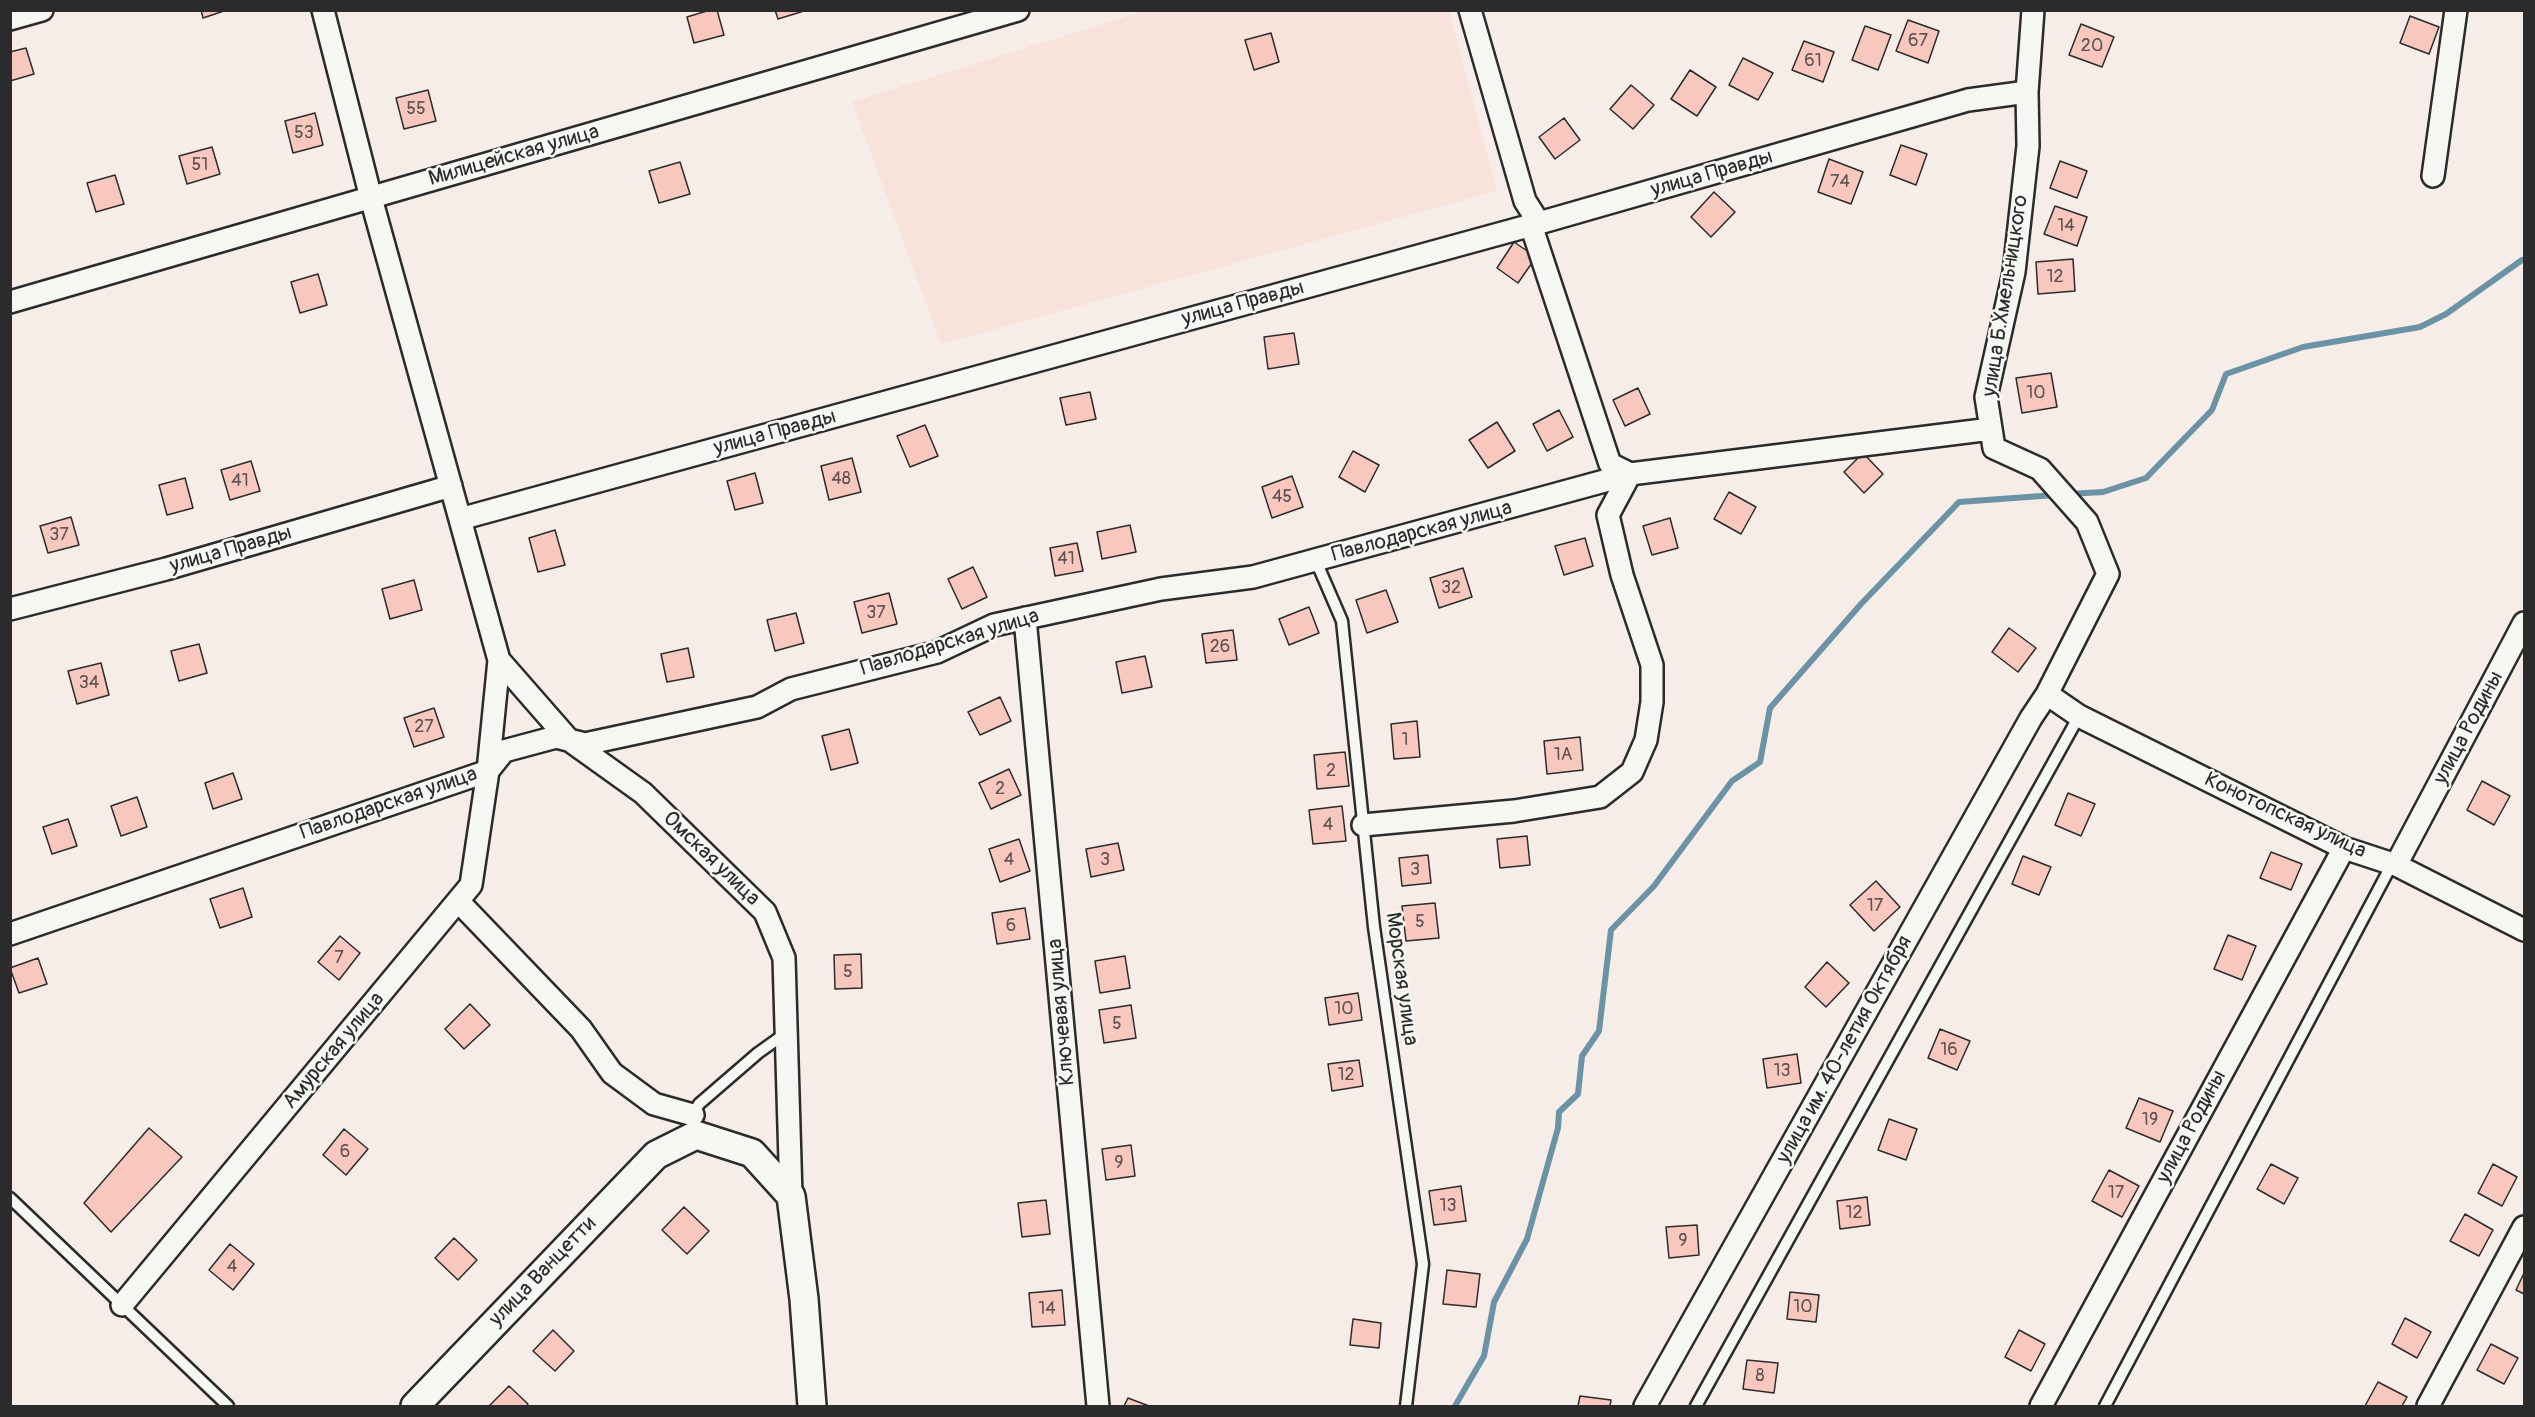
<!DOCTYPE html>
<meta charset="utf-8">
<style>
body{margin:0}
#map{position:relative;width:2535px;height:1417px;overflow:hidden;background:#f6ede8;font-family:Pangolin,sans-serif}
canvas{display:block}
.frame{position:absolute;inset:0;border:12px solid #2b2b2b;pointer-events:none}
</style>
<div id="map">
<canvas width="2535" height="1417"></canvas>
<div class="frame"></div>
</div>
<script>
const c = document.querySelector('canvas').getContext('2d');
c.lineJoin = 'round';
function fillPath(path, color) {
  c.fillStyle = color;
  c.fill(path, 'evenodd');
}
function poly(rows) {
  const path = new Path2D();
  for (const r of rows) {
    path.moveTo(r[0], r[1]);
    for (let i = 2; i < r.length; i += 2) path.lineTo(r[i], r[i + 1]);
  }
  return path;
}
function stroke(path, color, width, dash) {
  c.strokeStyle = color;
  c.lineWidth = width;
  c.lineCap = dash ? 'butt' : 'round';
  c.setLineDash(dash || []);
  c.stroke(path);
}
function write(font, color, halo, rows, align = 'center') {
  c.font = font + ' Pangolin,sans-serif';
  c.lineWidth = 5;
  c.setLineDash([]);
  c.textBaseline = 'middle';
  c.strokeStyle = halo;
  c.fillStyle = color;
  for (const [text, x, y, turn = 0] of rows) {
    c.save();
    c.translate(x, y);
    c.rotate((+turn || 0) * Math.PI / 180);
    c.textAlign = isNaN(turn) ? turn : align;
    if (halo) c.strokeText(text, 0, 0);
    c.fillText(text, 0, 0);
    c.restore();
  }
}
fillPath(poly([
 [1144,11,1449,11,1497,191,941,344,852,102]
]), '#f7e2dc');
stroke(poly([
 [2068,494,2103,492,2146,478,2212,410,2226,374,2303,347,2420,327,2446,314,2522,260],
 [1455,1406,1484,1356,1494,1302,1527,1239,1558,1128,1559,1112,1578,1094,1582,1056,1599,1031,1611,930,1654,886,1732,781,1760,762,1770,708,1861,604,1959,502,2055,495]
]), '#6b93a5', 6);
const building = poly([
 [201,10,227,10,203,18,201,10],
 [710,10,717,10,724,35,694,43,687,17,710,10],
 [775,10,804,10,804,11,778,19,775,10],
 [2410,16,2439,27,2429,54,2400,43,2410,16],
 [1908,20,1939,31,1928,63,1896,51,1908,20],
 [2081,24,2114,37,2102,67,2069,55,2081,24],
 [1865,26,1891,35,1878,70,1852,60,1865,26],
 [1271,33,1279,62,1254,70,1245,40,1271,33],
 [1804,41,1834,52,1823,82,1792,70,1804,41],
 [26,48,34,74,10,81,10,52,26,48],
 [1743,58,1773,73,1758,100,1729,85,1743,58],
 [1690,70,1716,87,1697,116,1671,99,1690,70],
 [1631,85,1654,105,1633,129,1610,109,1631,85],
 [428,90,436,121,404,129,396,98,428,90],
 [315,113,323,145,293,153,285,121,315,113],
 [1564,118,1580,140,1555,159,1539,137,1564,118],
 [1901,145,1927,154,1916,185,1890,175,1901,145],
 [212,147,220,174,187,184,179,156,212,147],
 [1829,159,1863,172,1851,204,1818,192,1829,159],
 [2060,161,2087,171,2077,198,2050,188,2060,161],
 [680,162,690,194,659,203,649,171,680,162],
 [115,175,124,204,96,212,87,183,115,175],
 [1714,192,1735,212,1711,237,1691,217,1714,192],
 [2055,206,2087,217,2077,246,2044,234,2055,206],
 [1514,242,1536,257,1518,283,1497,268,1514,242],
 [2073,259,2075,291,2038,294,2036,262,2073,259],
 [318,274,327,305,300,313,291,282,318,274],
 [1294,333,1299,364,1268,369,1264,337,1294,333],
 [2051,373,2057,407,2022,413,2016,378,2051,373],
 [1638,388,1650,414,1625,426,1613,400,1638,388],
 [1090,392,1096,419,1066,425,1060,398,1090,392],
 [1559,410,1573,437,1547,451,1533,424,1559,410],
 [1497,422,1515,451,1488,468,1469,440,1497,422],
 [925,425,938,456,910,467,897,436,925,425],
 [1353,451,1379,465,1365,492,1339,477,1353,451],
 [1863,453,1883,474,1864,493,1844,472,1863,453],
 [852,458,861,492,829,500,821,466,852,458],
 [251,461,260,491,230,500,221,470,251,461],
 [755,473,763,503,735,510,727,481,755,473],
 [1292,476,1303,507,1272,518,1262,487,1292,476],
 [185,478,193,508,167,515,159,485,185,478],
 [1729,492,1756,507,1741,534,1714,519,1729,492],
 [71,517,79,545,48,553,40,526,71,517],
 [1670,518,1678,548,1652,555,1643,526,1670,518],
 [1130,525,1136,552,1102,559,1097,532,1130,525],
 [555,530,565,565,538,572,529,538,555,530],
 [1585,538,1593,566,1564,575,1555,546,1585,538],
 [1077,543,1083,571,1055,576,1050,548,1077,543],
 [973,567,987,597,962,609,948,579,973,567],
 [1463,568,1472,597,1439,608,1430,578,1463,568],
 [414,580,422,610,390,619,382,589,414,580],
 [1386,590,1398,622,1367,633,1356,600,1386,590],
 [889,593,897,624,862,633,854,602,889,593],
 [1309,607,1319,633,1289,645,1279,619,1309,607],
 [796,613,804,643,775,651,767,620,796,613],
 [2009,628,2036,648,2018,672,1992,652,2009,628],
 [1233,630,1237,660,1206,663,1202,634,1233,630],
 [199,644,207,673,179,681,171,651,199,644],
 [688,648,694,677,667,682,661,654,688,648],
 [1145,656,1152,687,1122,693,1116,662,1145,656],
 [101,663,109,695,77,704,68,671,101,663],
 [1000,697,1011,721,980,735,968,712,1000,697],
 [434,708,444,737,414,747,404,718,434,708],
 [1417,721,1420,757,1394,759,1391,724,1417,721],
 [849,729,858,763,831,770,822,736,849,729],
 [1580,737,1583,770,1547,774,1544,741,1580,737],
 [1345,752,1349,786,1317,789,1314,755,1345,752],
 [1009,769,1021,795,991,809,979,783,1009,769],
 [233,773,242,799,213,809,205,783,233,773],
 [2482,781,2510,796,2494,825,2467,810,2482,781],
 [2068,793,2095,804,2081,836,2055,825,2068,793],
 [137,797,147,827,121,836,111,806,137,797],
 [1342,806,1346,841,1313,844,1309,810,1342,806],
 [68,819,77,846,52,854,43,827,68,819],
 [1527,836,1530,865,1500,868,1497,839,1527,836],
 [1019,839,1030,871,1000,882,989,849,1019,839],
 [1118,843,1124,870,1091,877,1086,849,1118,843],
 [2271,852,2302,864,2291,890,2260,878,2271,852],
 [1428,855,1431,883,1402,886,1399,858,1428,855],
 [2023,856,2051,867,2039,895,2012,884,2023,856],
 [1876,881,1900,907,1874,931,1850,905,1876,881],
 [243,888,252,917,220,928,210,899,243,888],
 [1435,903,1439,938,1406,941,1402,906,1435,903],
 [1025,908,1030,939,997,944,992,913,1025,908],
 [2228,935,2256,946,2242,980,2214,969,2228,935],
 [340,936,360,953,339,980,318,962,340,936],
 [861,954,862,988,835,989,834,955,861,954],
 [1125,956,1130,988,1100,993,1095,961,1125,956],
 [38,958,47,984,19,993,10,968,38,958],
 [1827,962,1849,983,1826,1007,1805,987,1827,962],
 [1358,993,1362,1020,1329,1025,1325,998,1358,993],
 [470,1004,490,1025,464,1049,445,1029,470,1004],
 [1131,1005,1136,1038,1104,1043,1099,1010,1131,1005],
 [1940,1029,1970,1041,1957,1070,1928,1058,1940,1029],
 [1797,1054,1801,1083,1767,1088,1763,1059,1797,1054],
 [1359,1060,1363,1086,1332,1091,1328,1064,1359,1060],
 [2139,1098,2173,1111,2160,1142,2126,1128,2139,1098],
 [1889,1119,1917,1129,1906,1160,1878,1150,1889,1119],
 [149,1128,182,1157,111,1232,84,1203,149,1128],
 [344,1129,368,1149,346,1175,323,1155,344,1129],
 [1131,1145,1135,1176,1106,1180,1102,1149,1131,1145],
 [2271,1164,2298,1178,2284,1204,2257,1189,2271,1164],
 [2493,1164,2517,1177,2502,1206,2478,1193,2493,1164],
 [2109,1170,2139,1186,2122,1217,2092,1201,2109,1170],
 [1461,1186,1466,1221,1434,1225,1429,1191,1461,1186],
 [1867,1197,1870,1225,1840,1229,1837,1201,1867,1197],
 [1046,1200,1050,1234,1022,1237,1018,1203,1046,1200],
 [684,1207,709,1231,687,1254,662,1230,684,1207],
 [2465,1214,2493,1230,2479,1256,2450,1241,2465,1214],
 [1697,1225,1699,1255,1669,1258,1666,1227,1697,1225],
 [454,1238,477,1260,458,1280,435,1258,454,1238],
 [230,1244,254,1264,233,1290,209,1270,230,1244],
 [1447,1270,1480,1274,1476,1307,1443,1304,1447,1270],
 [2524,1273,2524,1294,2516,1290,2524,1273],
 [1062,1290,1065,1325,1032,1327,1029,1293,1062,1290],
 [1790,1292,1819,1295,1816,1322,1787,1319,1790,1292],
 [2405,1318,2431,1332,2417,1358,2392,1344,2405,1318],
 [1353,1319,1381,1323,1379,1348,1350,1345,1353,1319],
 [553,1330,574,1351,555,1371,533,1351,553,1330],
 [2019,1330,2045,1344,2031,1371,2005,1357,2019,1330],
 [2491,1344,2518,1358,2504,1384,2477,1370,2491,1344],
 [1747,1360,1778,1363,1774,1393,1743,1389,1747,1360],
 [2378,1382,2407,1397,2402,1406,2365,1406,2378,1382],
 [509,1386,528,1404,526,1406,489,1406,509,1386],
 [1580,1396,1611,1400,1610,1406,1578,1406,1580,1396],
 [1128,1398,1149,1406,1124,1406,1128,1398]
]);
fillPath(building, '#f8c8bf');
stroke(building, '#2b2b2b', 1.5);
const service = poly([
 [1316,561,1342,621,1374,927,1423,1264,1406,1406],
 [691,1118,699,1104,758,1053,786,1033],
 [10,1198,228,1406],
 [1696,1406,2079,716],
 [2105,1406,2392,864]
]);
const minor = poly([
 [1470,10,1525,201,1539,223],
 [2033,10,2027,92,2028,146,2014,272,1986,397,1994,448,2040,469,2087,522,2108,574,2047,694,2079,716,2344,848,2396,865,2524,930],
 [10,19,42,10],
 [2433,176,2456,10],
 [10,302,1018,10],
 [460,519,1539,223,1968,100,2027,92],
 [10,609,166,569,451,486],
 [1025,618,1098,1406],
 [499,660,569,740,643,793,765,912,784,958,791,1196],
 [1363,825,1514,811,1600,797,1632,772,1646,740,1652,702,1652,665,1622,575,1608,515,1630,474,1610,464,1531,225],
 [2396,865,2524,623],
 [458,901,581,1029,612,1073,654,1104,693,1115],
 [10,934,488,771,504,751,556,737,585,744,757,707,791,689,937,652,994,625,1161,589,1253,577,1630,474,1991,429],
 [122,1305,471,885,488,771,499,660,371,198,323,10],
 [1645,1406,2031,718,2047,694],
 [2041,1406,2344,848],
 [2428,1406,2524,1227]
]);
const tertiary = poly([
 [415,1406,656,1155,696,1135,752,1153,791,1196,804,1299,812,1406]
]);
stroke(service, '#2b2b2b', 15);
stroke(minor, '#2b2b2b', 26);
stroke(tertiary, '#2b2b2b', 32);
stroke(service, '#f6f6f2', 10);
stroke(minor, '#f6f6f2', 21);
stroke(tertiary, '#f6f6f2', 27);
write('18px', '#5e5250', null, [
 ["67",1918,41],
 ["20",2092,46],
 ["61",1813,61],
 ["55",416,109],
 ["53",304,133],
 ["51",200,165],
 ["74",1840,182],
 ["14",2066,226],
 ["12",2055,277],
 ["10",2036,393],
 ["48",841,479],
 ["41",240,481],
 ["45",1282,497],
 ["37",59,535],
 ["41",1066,559],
 ["32",1451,588],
 ["37",876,613],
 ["26",1220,647],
 ["34",89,683],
 ["27",424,727],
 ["1",1405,740],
 ["1А",1563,755],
 ["2",1331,771],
 ["2",1000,789],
 ["4",1328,825],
 ["4",1009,860],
 ["3",1105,860],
 ["3",1415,870],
 ["17",1875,906],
 ["5",1420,922],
 ["6",1011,926],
 ["7",339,958],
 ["5",848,972],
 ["10",1344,1009],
 ["5",1117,1024],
 ["16",1949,1050],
 ["13",1782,1071],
 ["12",1346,1075],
 ["19",2150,1120],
 ["6",345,1152],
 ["9",1119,1163],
 ["17",2116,1193],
 ["13",1448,1206],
 ["12",1854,1213],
 ["9",1683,1241],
 ["4",232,1267],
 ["10",1803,1307],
 ["14",1047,1309],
 ["8",1760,1376]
]);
write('21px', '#2b2b2b', '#f6f6f2', [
 ["Милицейская улица",514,156,-16],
 ["улица Правды",1712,174,-16],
 ["улица Б.Хмельницкого",2006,296,-81],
 ["улица Правды",1243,304,-15],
 ["улица Правды",775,433,-15],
 ["Павлодарская улица",1422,532,-15],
 ["улица Правды",231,550,-16],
 ["Павлодарская улица",950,643,-17],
 ["улица Родины",2469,728,-62],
 ["Павлодарская улица",389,804,-19],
 ["Конотопская улица",2285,816,25],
 ["Омская улица",711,859,44],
 ["Морская улица",1401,979,82],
 ["Ключевая улица",1062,1012,-95],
 ["улица им. 40-летия Октября",1845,1050,-61],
 ["Амурская улица",334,1051,-50],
 ["улица Родины",2192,1127,-62],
 ["улица Ванцетти",543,1272,-46]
]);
</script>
